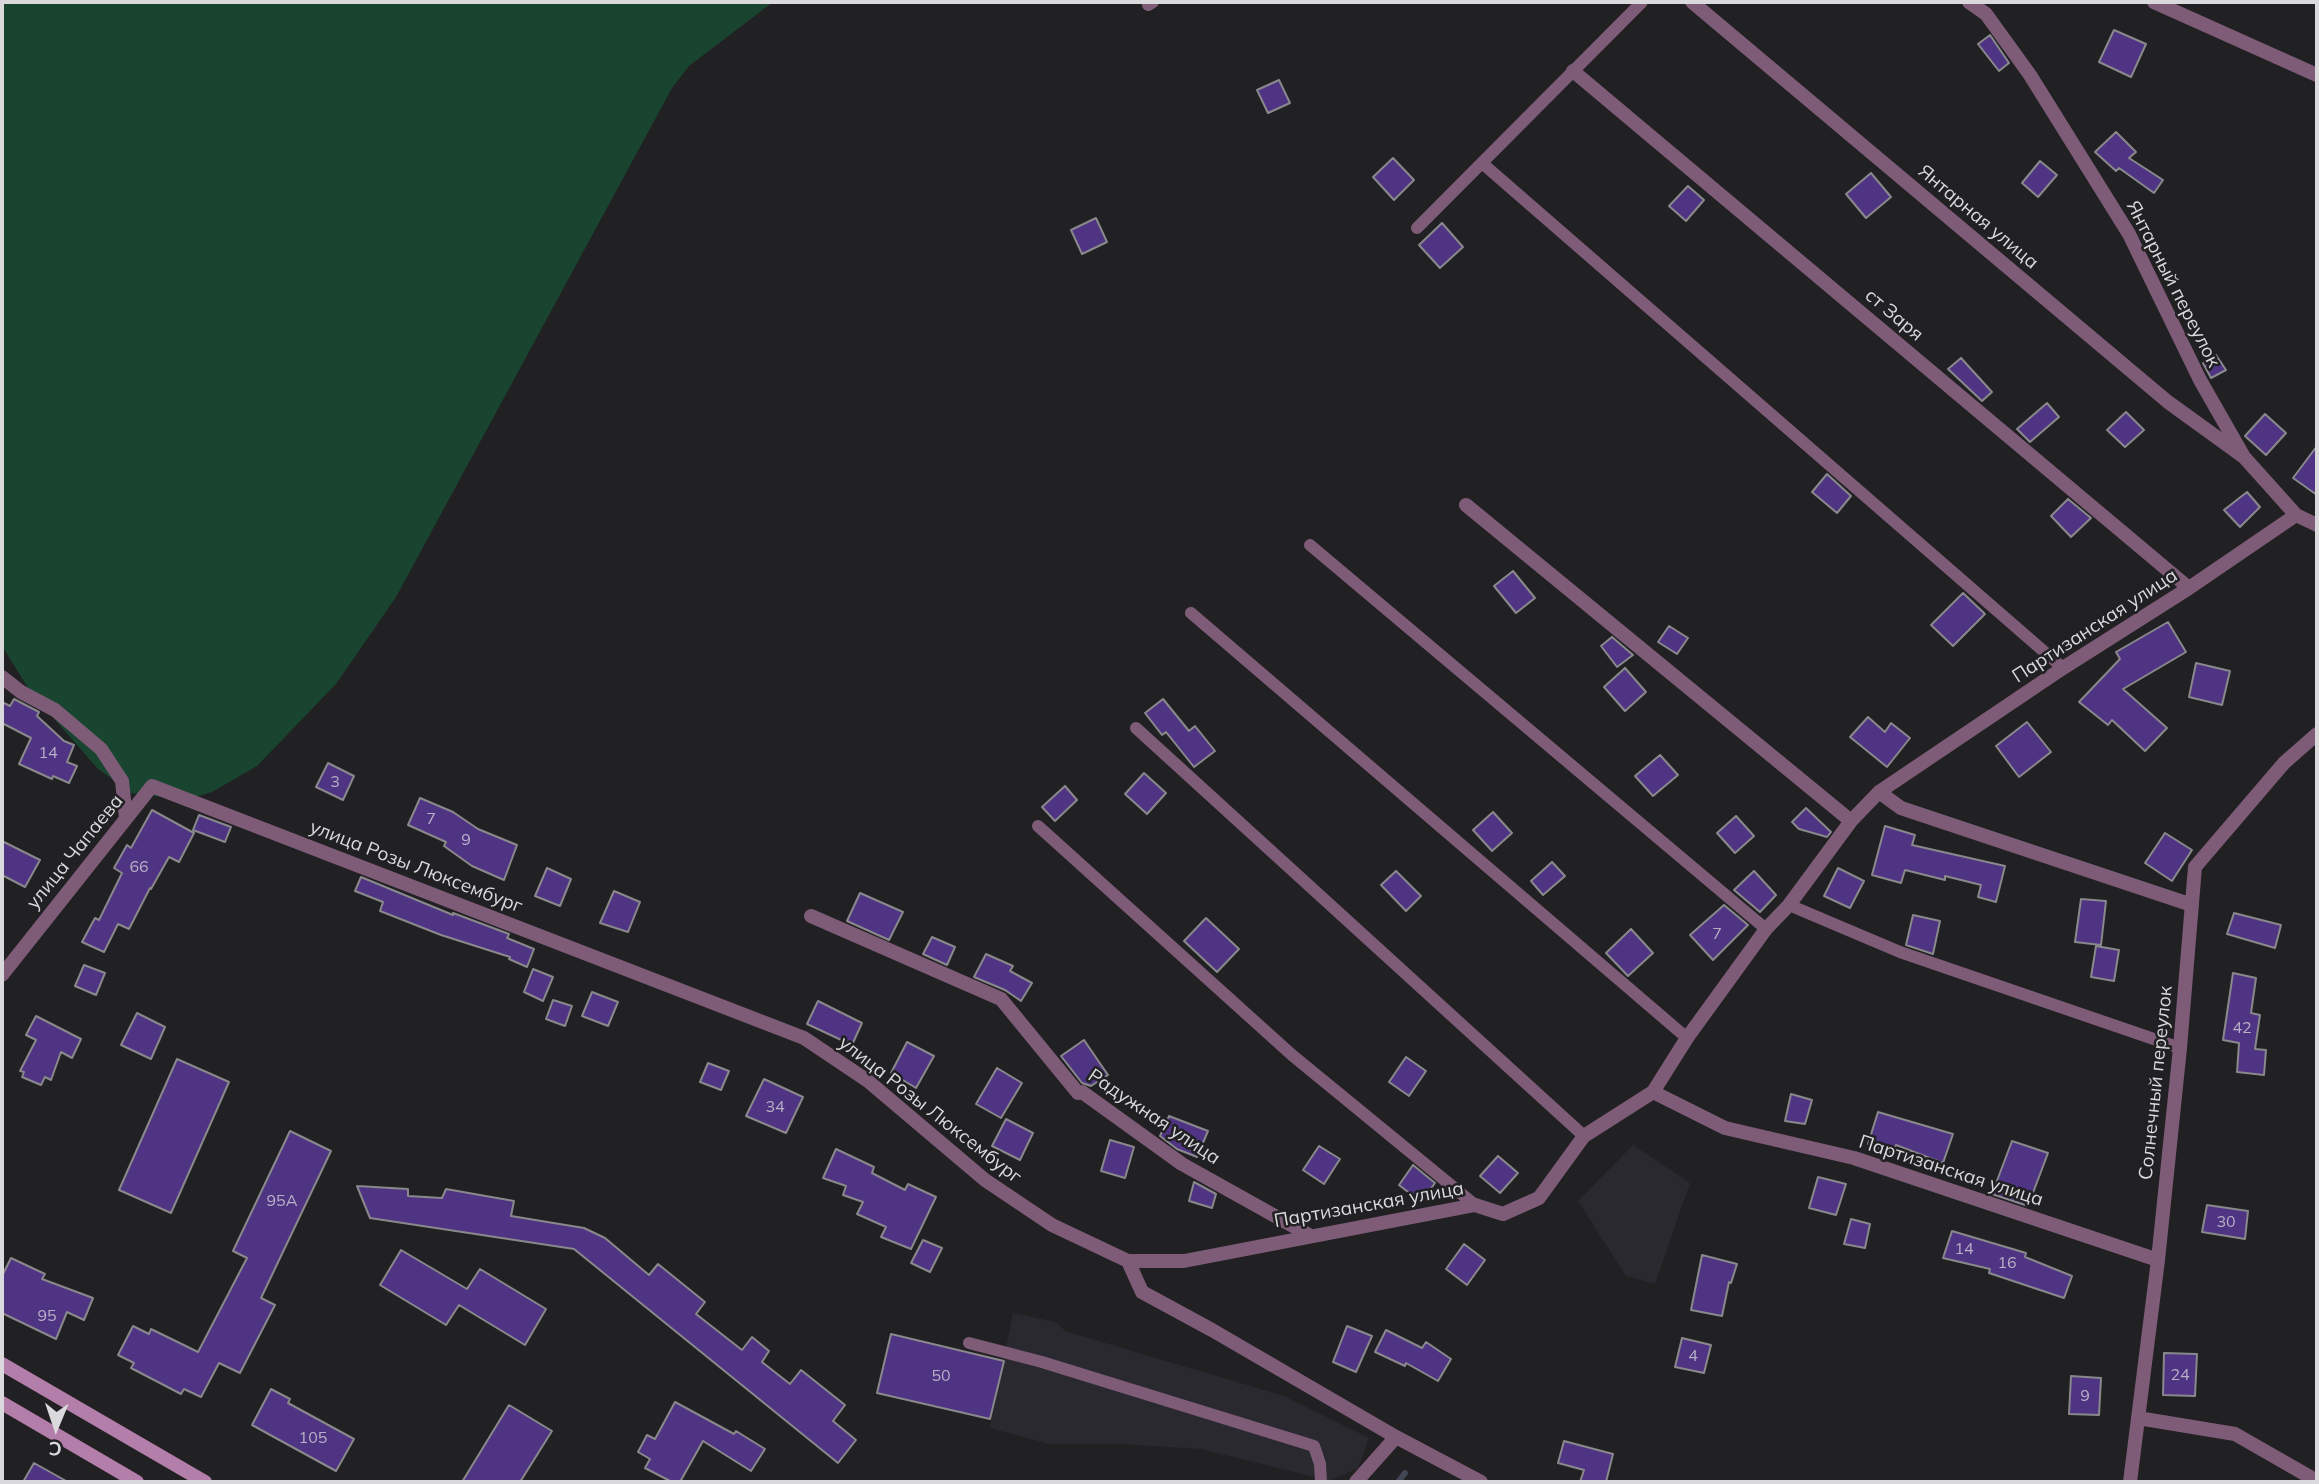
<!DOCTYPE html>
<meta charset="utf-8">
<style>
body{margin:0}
#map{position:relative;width:2319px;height:1484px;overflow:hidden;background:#212023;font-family:Mulish,sans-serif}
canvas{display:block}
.frame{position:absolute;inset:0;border:4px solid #dadadc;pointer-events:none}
.north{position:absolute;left:21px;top:1393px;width:70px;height:70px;-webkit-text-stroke:5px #212023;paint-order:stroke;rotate:182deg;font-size:19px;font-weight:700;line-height:28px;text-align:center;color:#dadadc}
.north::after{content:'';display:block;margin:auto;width:24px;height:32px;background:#dadadc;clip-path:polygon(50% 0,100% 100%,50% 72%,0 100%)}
</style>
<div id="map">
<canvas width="2319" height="1484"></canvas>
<div class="frame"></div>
<div class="north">С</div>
</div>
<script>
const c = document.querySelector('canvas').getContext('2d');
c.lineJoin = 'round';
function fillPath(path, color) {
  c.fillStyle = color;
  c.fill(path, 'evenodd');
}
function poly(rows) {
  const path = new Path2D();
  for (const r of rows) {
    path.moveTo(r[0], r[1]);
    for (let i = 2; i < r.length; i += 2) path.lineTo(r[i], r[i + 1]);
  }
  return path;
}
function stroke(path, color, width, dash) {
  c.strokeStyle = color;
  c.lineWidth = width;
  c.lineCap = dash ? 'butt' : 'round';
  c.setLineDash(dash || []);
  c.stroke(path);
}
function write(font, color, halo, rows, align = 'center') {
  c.font = font + ' Mulish,sans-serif';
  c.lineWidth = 5;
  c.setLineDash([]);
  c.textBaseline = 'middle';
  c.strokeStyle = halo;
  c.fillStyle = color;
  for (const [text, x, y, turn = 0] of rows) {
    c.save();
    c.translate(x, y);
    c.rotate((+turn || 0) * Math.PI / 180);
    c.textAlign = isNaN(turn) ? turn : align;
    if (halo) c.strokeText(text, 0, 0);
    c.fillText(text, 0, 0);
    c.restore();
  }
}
fillPath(poly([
 [1633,1145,1690,1183,1655,1284,1626,1276,1578,1201],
 [1013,1313,1056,1322,1065,1331,1284,1396,1369,1438,1358,1468,1330,1481,1201,1449,1119,1444,1049,1444,990,1428]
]), '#2a2930');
fillPath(poly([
 [2,2,773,2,689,66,672,88,396,597,336,684,257,766,212,792,185,800,131,793,97,768,30,691,2,646]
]), '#194530');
stroke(poly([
 [1398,1482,1405,1473]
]), '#414655', 6);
const building = poly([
 [2114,30,2146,44,2131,77,2099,62,2114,30],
 [1990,35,2009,63,1999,71,1978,44,1990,35],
 [1279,80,1290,103,1268,113,1257,90,1279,80],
 [2116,132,2136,152,2129,158,2163,180,2154,193,2119,168,2116,171,2095,152,2116,132],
 [1393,158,1414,180,1394,200,1373,177,1393,158],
 [2040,161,2057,175,2038,197,2022,183,2040,161],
 [1871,173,1891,197,1866,218,1846,194,1871,173],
 [1688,186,1704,200,1686,221,1669,206,1688,186],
 [1096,218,1107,242,1082,254,1071,230,1096,218],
 [1442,223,1463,247,1440,268,1419,245,1442,223],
 [2216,355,2226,370,2211,378,2203,363,2216,355],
 [1961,358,1992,392,1982,401,1948,369,1961,358],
 [2047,403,2059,417,2030,442,2017,429,2047,403],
 [2126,412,2144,430,2125,447,2107,430,2126,412],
 [2265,414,2286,433,2266,455,2245,436,2265,414],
 [2317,446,2317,495,2293,478,2317,446],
 [1827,474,1851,496,1837,513,1812,492,1827,474],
 [2247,492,2260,507,2240,527,2224,510,2247,492],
 [2068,499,2091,518,2071,537,2051,516,2068,499],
 [1513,571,1535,598,1516,613,1494,586,1513,571],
 [1963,593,1985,614,1953,646,1931,625,1963,593],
 [2168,622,2186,652,2123,689,2167,728,2145,751,2112,720,2108,725,2079,702,2120,659,2116,652,2168,622],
 [1669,626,1688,638,1677,654,1658,642,1669,626],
 [1612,637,1633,655,1617,667,1601,646,1612,637],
 [2196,663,2230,671,2222,705,2189,697,2196,663],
 [1625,668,1646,692,1625,711,1604,687,1625,668],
 [14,699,39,712,37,716,64,741,74,745,67,762,77,766,69,783,53,776,52,779,19,764,31,738,2,723,2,702,10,706,14,699],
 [1163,699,1189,731,1195,726,1215,751,1194,767,1166,732,1162,735,1145,713,1163,699],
 [1868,717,1885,732,1891,723,1910,738,1887,767,1850,737,1868,717],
 [2027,722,2051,752,2019,777,1996,746,2027,722],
 [1660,755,1678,775,1653,796,1635,776,1660,755],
 [328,763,354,776,343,800,316,787,328,763],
 [1144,773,1166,793,1147,814,1125,794,1144,773],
 [1065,786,1077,800,1055,821,1042,807,1065,786],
 [420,798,453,812,478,829,517,845,504,880,472,866,444,846,446,842,408,825,420,798],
 [1806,808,1831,832,1827,837,1799,829,1792,822,1806,808],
 [152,810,194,833,179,862,169,857,151,889,150,888,129,929,118,924,104,952,82,942,95,918,99,920,122,873,114,868,127,845,131,848,152,810],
 [1493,812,1512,833,1492,851,1473,830,1493,812],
 [199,815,231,827,225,842,193,830,199,815],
 [1736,816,1754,836,1735,853,1717,833,1736,816],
 [1885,826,1915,835,1912,845,2005,866,1996,902,1978,897,1981,885,1945,876,1945,880,1905,870,1901,883,1872,875,1885,826],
 [2165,833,2192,850,2172,881,2145,863,2165,833],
 [2,841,40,860,25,887,2,875,2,841],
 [1552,862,1565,876,1543,895,1531,881,1552,862],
 [547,868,571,879,560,906,535,896,547,868],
 [1838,868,1864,881,1850,908,1824,896,1838,868],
 [1396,871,1421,896,1406,911,1381,885,1396,871],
 [1754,871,1776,895,1760,912,1734,890,1754,871],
 [361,877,453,915,453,913,509,934,507,938,534,949,527,967,509,959,510,957,441,935,380,911,383,902,355,891,361,877],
 [614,891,640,902,628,932,600,923,614,891],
 [860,893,903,912,889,940,847,921,860,893],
 [2081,899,2106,901,2101,945,2075,942,2081,899],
 [1724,905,1748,925,1713,960,1690,935,1724,905],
 [2234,913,2281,925,2275,948,2227,934,2234,913],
 [1913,915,1940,921,1933,954,1906,945,1913,915],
 [1206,918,1239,949,1217,972,1184,941,1206,918],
 [1631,929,1653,953,1628,976,1606,953,1631,929],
 [932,937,955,947,947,965,923,954,932,937],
 [2096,946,2119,950,2114,981,2091,977,2096,946],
 [986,954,1013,966,1010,971,1032,983,1021,1001,1005,990,974,977,986,954],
 [84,965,105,973,96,995,75,986,84,965],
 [533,969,553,977,543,1001,524,992,533,969],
 [2233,973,2256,978,2251,1013,2260,1015,2255,1049,2266,1050,2264,1075,2237,1072,2239,1043,2223,1040,2233,973],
 [592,992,618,1002,608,1026,582,1016,592,992],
 [553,1000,572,1006,565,1026,546,1019,553,1000],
 [818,1001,862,1023,852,1045,807,1024,818,1001],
 [137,1013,165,1027,151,1059,121,1045,137,1013],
 [36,1016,81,1039,72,1058,61,1052,51,1080,45,1077,41,1085,22,1077,24,1072,20,1071,36,1040,26,1035,36,1016],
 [1084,1040,1108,1075,1091,1086,1082,1083,1061,1056,1084,1040],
 [907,1042,934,1056,916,1088,891,1073,907,1042],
 [1406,1057,1426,1071,1409,1096,1389,1082,1406,1057],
 [177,1059,229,1082,171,1213,119,1190,177,1059],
 [708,1063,729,1071,721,1090,700,1082,708,1063],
 [997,1068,1022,1083,1001,1118,976,1104,997,1068],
 [764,1079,803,1097,786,1133,746,1116,764,1079],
 [1791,1094,1812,1100,1805,1124,1785,1121,1791,1094],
 [1878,1112,1953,1134,1943,1163,1896,1145,1893,1153,1868,1144,1878,1112],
 [1169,1116,1208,1131,1197,1157,1177,1149,1160,1136,1169,1116],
 [1006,1119,1033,1133,1020,1160,992,1146,1006,1119],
 [290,1131,331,1151,261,1298,275,1305,240,1373,219,1363,201,1397,184,1389,181,1394,131,1368,134,1363,118,1355,133,1326,149,1334,151,1329,198,1352,247,1258,233,1251,290,1131],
 [1110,1140,1134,1147,1125,1178,1101,1171,1110,1140],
 [2012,1141,2048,1153,2028,1206,1992,1194,2012,1141],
 [1319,1146,1340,1159,1324,1184,1303,1170,1319,1146],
 [836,1149,874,1167,872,1173,905,1190,908,1184,936,1197,911,1249,881,1237,886,1227,857,1214,863,1202,843,1195,846,1186,823,1178,836,1149],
 [1498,1156,1518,1173,1500,1193,1480,1176,1498,1156],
 [1413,1165,1435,1183,1421,1202,1399,1185,1413,1165],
 [1818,1177,1846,1184,1836,1215,1809,1208,1818,1177],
 [1194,1182,1216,1194,1212,1208,1189,1201,1194,1182],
 [357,1186,408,1189,408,1196,442,1198,446,1189,514,1201,511,1216,584,1228,605,1238,649,1275,658,1264,705,1302,696,1314,742,1350,752,1337,769,1351,762,1362,790,1384,801,1370,845,1405,833,1421,856,1440,838,1463,574,1249,370,1218,357,1186],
 [2207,1205,2248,1211,2245,1239,2202,1232,2207,1205],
 [1851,1219,1870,1224,1865,1248,1844,1244,1851,1219],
 [1952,1231,2026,1253,2025,1257,2072,1276,2064,1298,1989,1273,1990,1269,1943,1258,1952,1231],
 [923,1240,942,1248,930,1272,911,1263,923,1240],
 [1464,1244,1485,1260,1467,1285,1446,1269,1464,1244],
 [401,1250,467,1289,480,1269,546,1309,525,1345,459,1305,446,1325,380,1285,401,1250],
 [1702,1255,1737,1264,1731,1283,1729,1282,1722,1316,1691,1310,1702,1255],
 [11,1258,45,1274,42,1279,93,1298,84,1320,67,1312,56,1339,2,1313,2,1276,11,1258],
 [1347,1326,1372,1336,1356,1372,1333,1362,1347,1326],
 [1386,1330,1422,1348,1426,1342,1451,1359,1438,1381,1406,1363,1405,1366,1375,1352,1386,1330],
 [891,1334,1004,1361,990,1419,877,1393,891,1334],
 [1682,1338,1711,1345,1704,1373,1675,1367,1682,1338],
 [2164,1353,2197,1354,2195,1396,2163,1395,2164,1353],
 [2071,1376,2101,1378,2099,1415,2069,1414,2071,1376],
 [271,1389,290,1399,288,1403,354,1439,336,1471,252,1425,271,1389],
 [675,1402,734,1434,736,1431,765,1449,751,1471,703,1441,680,1482,672,1482,645,1468,650,1459,638,1452,647,1435,655,1439,675,1402],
 [509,1405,552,1431,520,1482,462,1482,509,1405],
 [1564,1441,1613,1454,1606,1482,1580,1482,1584,1470,1558,1463,1564,1441],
 [34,1463,68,1482,23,1482,34,1463]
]);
fillPath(building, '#503484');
stroke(building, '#89888b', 2);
stroke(poly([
 [1148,5,1153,2],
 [1482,163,2063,668],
 [1417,228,1642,2],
 [1310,545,1766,929],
 [1191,613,1687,1038],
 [1136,728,1584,1136],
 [1038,826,1292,1055,1475,1205],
 [1789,905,1900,952,2180,1048],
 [969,1343,1042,1362,1314,1446,1320,1464,1321,1482]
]), '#7e5c77', 12);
stroke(poly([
 [1692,2,2168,402,2244,457],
 [1969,2,1986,14,2030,75,2129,234,2200,380,2244,457,2296,515,2317,525],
 [2154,2,2317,75],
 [1573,71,2189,588],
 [1466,505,1851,821],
 [2,677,21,692,55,710,101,749,122,781,126,818],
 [1879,792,1901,808,2192,905],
 [811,916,1001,999,1078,1093,1082,1092,1182,1164,1309,1235],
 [2,975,152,786,804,1038,868,1081,985,1180,1052,1225,1128,1261,1142,1292,1212,1330,1396,1437,1481,1482],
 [1653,1092,1725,1128,1854,1158,2158,1260],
 [1128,1261,1184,1261,1475,1205,1503,1214,1539,1198,1584,1136,1653,1092,1687,1038,1766,929,1789,905,1851,821,1879,792,2063,668,2189,588,2296,515],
 [2138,1418,2235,1434,2317,1481],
 [1356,1482,1396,1437],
 [2130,1482,2158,1260,2180,1048,2195,867,2284,763,2317,734]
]), '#7e5c77', 14);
stroke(poly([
 [2,1364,205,1482],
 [2,1403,137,1482]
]), '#b37ea9', 14);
write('16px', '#b8b0c6', null, [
 ["14",48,753],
 ["3",335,782],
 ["7",431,819],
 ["9",466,840],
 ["66",139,867],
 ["7",1717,934],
 ["42",2242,1028],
 ["34",775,1107],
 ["95А",282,1201],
 ["30",2226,1222],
 ["14",1964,1249],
 ["16",2007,1263],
 ["95",47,1316],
 ["4",1693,1356],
 ["24",2180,1375],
 ["50",941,1376],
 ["9",2085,1396],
 ["105",313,1438]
]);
write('19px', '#dadadc', '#212023', [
 ["Янтарная улица",1978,217,40],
 ["Янтарный переулок",2173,284,63],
 ["ст Заря",1894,315,40],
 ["Партизанская улица",2095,626,-33],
 ["улица Чапаева",75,852,-51],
 ["улица Розы Люксембург",416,867,21],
 ["Солнечный переулок",2156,1083,-84],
 ["улица Розы Люксембург",930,1110,38],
 ["Радужная улица",1154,1117,34],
 ["Партизанская улица",1951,1171,18],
 ["Партизанская улица",1369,1205,-10]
]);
</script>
